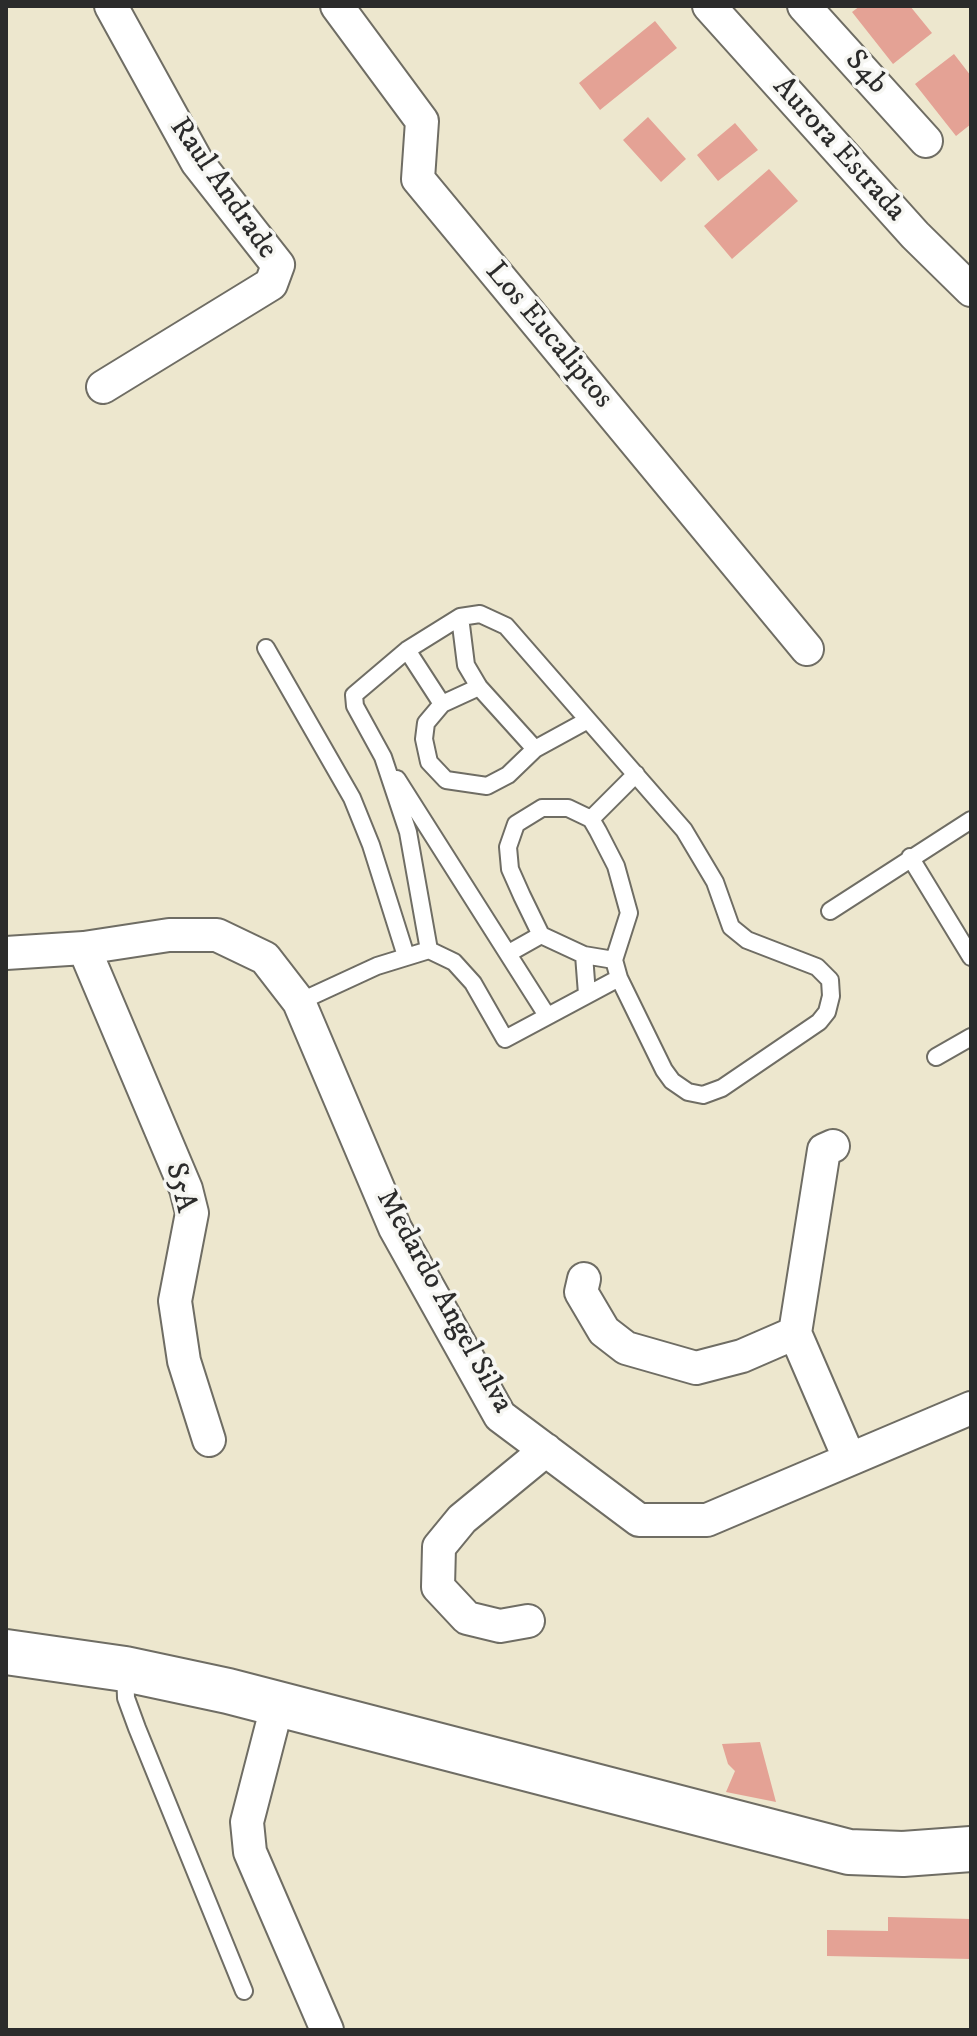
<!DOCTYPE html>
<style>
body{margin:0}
#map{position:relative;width:977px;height:2036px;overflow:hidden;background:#ede7ce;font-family:"IM FELL DW Pica",serif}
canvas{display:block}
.frame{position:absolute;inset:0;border:8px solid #2b2b2b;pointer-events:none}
</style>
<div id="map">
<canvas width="977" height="2036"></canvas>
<div class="frame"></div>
</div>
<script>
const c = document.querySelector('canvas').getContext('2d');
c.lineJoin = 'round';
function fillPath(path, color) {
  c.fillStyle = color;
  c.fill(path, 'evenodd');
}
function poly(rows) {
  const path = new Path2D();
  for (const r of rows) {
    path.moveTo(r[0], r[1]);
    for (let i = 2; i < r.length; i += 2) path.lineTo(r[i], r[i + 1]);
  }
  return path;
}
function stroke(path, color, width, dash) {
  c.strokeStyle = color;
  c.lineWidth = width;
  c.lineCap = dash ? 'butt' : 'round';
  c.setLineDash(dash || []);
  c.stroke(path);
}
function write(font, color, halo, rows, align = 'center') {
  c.font = font + ' "IM FELL DW Pica",serif';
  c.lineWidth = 7;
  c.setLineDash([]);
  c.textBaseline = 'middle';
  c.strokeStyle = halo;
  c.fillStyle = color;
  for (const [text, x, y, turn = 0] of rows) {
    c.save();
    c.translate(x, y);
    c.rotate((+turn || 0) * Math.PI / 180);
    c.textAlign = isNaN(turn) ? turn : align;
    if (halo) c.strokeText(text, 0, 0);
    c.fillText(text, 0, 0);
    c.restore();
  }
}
fillPath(poly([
 [860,6,910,6,932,33,893,64,852,12],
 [655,21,677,48,600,110,579,83],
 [954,54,971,76,971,124,956,136,915,84],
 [648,117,686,159,661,182,623,140],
 [735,123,758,150,718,181,697,155],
 [769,169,798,201,732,259,704,226],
 [760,1742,776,1802,726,1792,735,1771,728,1764,722,1744],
 [888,1917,971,1919,971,1959,827,1956,827,1930,888,1931]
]), '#e4a295');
const lane = poly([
 [460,617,466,665,479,687,535,749],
 [266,648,352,798,371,845,406,956],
 [407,650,442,704,426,723,424,739,429,762,446,780,487,786,508,775,535,749,588,720],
 [442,704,479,687],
 [397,779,546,1014],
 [591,819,636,774],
 [910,857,971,957],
 [830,911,971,820],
 [429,950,408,832,383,757,355,706,354,695,407,650,460,617,480,614,506,626,684,830,715,882,731,927,747,940,817,967,830,980,831,996,827,1012,819,1022,722,1088,703,1095,688,1092,672,1081,664,1070,619,978,614,960,629,913,616,866,598,831,591,819,568,808,542,808,516,824,508,847,510,869,522,896,541,935,584,955,614,960],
 [509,953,541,935],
 [584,955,587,994],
 [299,1002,377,966,429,950,454,962,473,983,505,1039,619,978],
 [936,1057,971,1037],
 [125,1670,126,1698,137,1728,244,1991]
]);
const street = poly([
 [337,6,422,121,418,179,807,649],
 [709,6,915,235,971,290],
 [804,6,926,141],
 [103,387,271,284,278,265,197,162,111,6],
 [84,948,186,1189,192,1213,175,1301,184,1361,209,1440],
 [6,953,84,948,169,935,217,935,265,958,299,1002,395,1228,500,1416,639,1520,707,1520,971,1408],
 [833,1146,824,1150,795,1333,849,1458],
 [584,1279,581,1292,604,1331,626,1348,696,1368,742,1356,795,1333],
 [528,1621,500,1626,467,1618,438,1587,439,1547,462,1519,546,1450],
 [277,1706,247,1822,250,1852,327,2030]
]);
const secondary = poly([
 [6,1652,125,1669,228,1691,849,1852,903,1854,971,1849]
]);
stroke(lane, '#6f6d64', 20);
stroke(street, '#6f6d64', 36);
stroke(secondary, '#6f6d64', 48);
stroke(lane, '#fff', 16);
stroke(street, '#fff', 32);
stroke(secondary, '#fff', 44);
write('30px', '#2b2b2b', '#f6f6f2', [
 ["S4b",865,73,48],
 ["Aurora Estrada",838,150,48],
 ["Raul Andrade",222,189,55],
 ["Los Eucaliptos",548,336,50],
 ["S5A",179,1188,76],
 ["Medardo Angel Silva",443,1302,61]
]);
</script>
